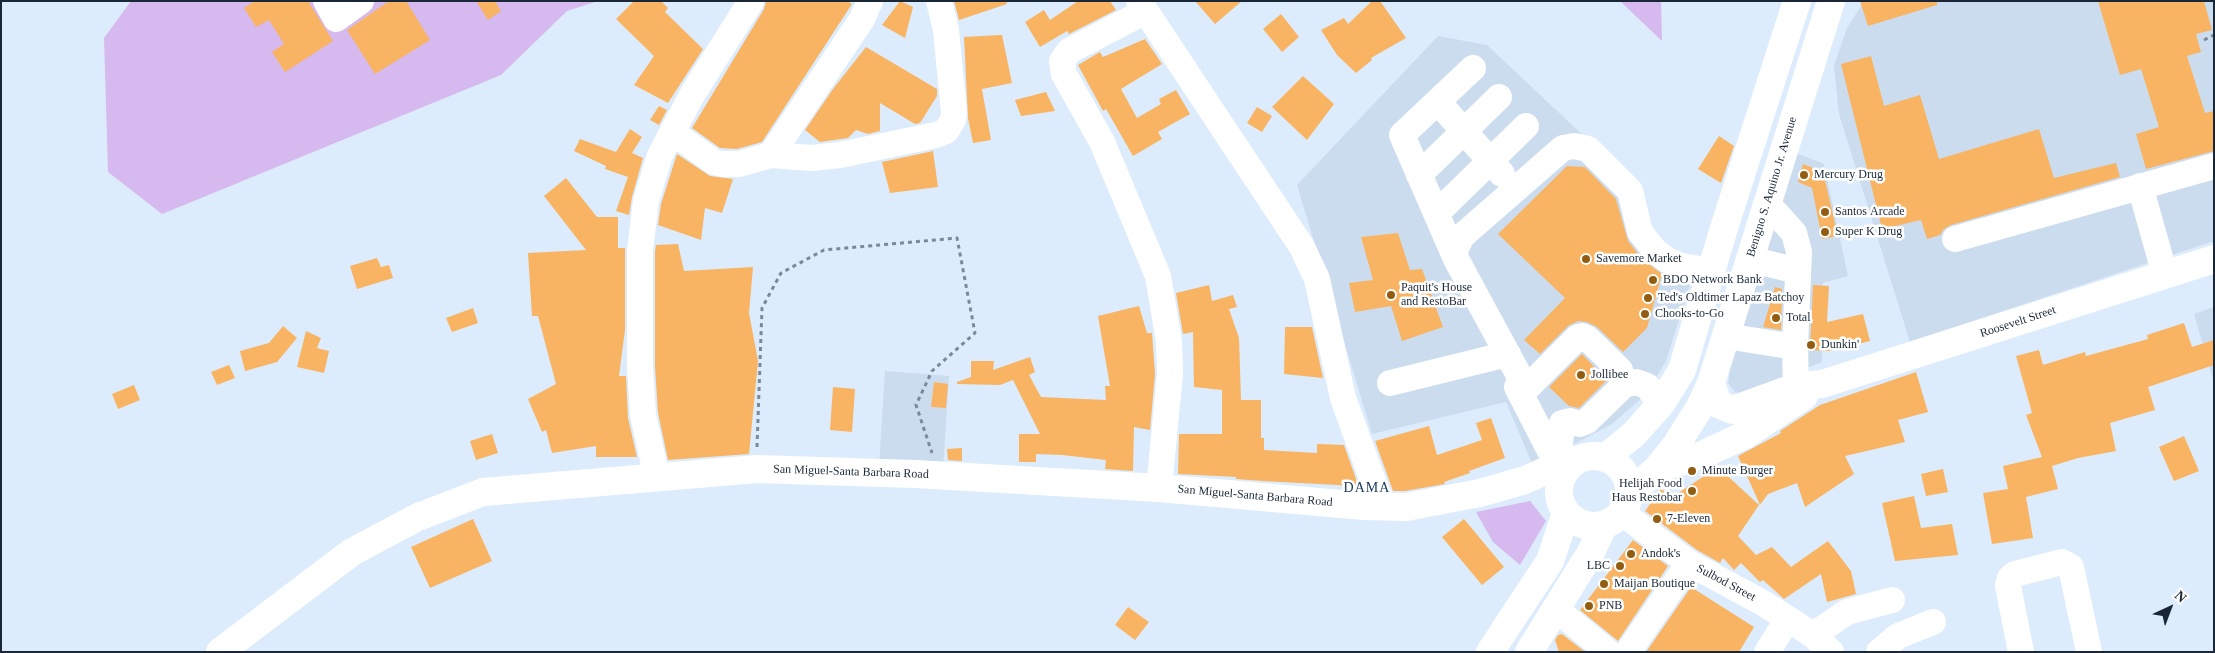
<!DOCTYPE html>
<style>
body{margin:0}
#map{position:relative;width:2215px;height:653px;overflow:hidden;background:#dcecfc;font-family:Georgia,serif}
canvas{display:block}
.frame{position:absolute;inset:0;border:2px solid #192736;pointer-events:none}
.north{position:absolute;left:2145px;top:583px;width:50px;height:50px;-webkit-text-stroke:4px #fff;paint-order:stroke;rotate:43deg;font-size:14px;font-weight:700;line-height:20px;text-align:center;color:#192736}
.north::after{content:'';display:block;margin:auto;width:18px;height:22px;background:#192736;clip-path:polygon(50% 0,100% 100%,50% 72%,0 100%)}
</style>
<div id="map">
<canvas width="2215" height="653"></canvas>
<div class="frame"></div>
<div class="north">N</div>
</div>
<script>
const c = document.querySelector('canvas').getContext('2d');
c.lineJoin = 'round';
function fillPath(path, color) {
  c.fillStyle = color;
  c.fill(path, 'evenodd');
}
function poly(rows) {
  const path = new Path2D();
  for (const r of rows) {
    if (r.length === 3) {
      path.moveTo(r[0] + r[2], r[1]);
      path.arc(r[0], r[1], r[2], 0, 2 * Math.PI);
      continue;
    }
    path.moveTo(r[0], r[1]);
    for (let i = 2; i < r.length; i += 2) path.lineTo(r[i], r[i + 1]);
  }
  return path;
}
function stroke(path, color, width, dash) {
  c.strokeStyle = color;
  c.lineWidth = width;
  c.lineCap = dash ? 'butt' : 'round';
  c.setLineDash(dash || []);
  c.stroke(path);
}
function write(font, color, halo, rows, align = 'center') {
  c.font = font + ' Georgia,serif';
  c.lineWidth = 5;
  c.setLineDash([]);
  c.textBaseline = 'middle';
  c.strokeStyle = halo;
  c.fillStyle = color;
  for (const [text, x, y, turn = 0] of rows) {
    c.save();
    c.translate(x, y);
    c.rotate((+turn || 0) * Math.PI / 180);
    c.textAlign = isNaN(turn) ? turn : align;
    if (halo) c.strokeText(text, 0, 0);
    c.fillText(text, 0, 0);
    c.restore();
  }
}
fillPath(poly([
 [1868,1,2214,1,2214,241,1910,342,1839,114,1834,66,1847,28,1861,6],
 [1438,36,1487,45,1638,187,1644,224,1666,251,1698,259,1666,361,1645,395,1612,424,1533,466,1506,402,1372,434,1297,185],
 [1796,153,1824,164,1848,276,1823,283,1822,362,1746,394,1735,392,1728,383,1730,369],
 [2214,307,2214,383,2194,314],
 [885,371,949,376,943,470,879,466]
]), '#ccdcef');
fillPath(poly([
 [131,1,598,1,567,11,501,75,162,214,108,172,104,38],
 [1620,1,1661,1,1662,41],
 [1530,501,1546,521,1520,565,1493,542,1476,512]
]), '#d6b9ee');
fillPath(poly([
 [255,1,308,1,333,41,285,72,272,52,284,44,269,20,256,27,244,8],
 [389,1,406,1,430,40,375,74,347,30],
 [476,1,495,1,501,11,488,20],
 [634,1,661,1,668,8,665,12,703,49,668,103,634,85,654,56,616,19],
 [766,1,847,1,852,4,762,142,737,149,720,148,692,128,764,9],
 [900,1,913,7,905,38,882,25],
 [954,1,1006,1,1007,4,959,20],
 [1078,1,1110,1,1116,10,1069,34,1067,31,1040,47,1025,22,1044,10,1050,20],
 [1195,1,1242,1,1215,24],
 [1372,1,1380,1,1406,38,1371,58,1372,60,1356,73,1337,55,1321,30,1344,18,1348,24],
 [1860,1,1937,1,1937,5,1868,26],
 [2098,1,2204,1,2212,30,2196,34,2201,52,2187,56,2205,113,2214,111,2214,151,2146,169,2136,134,2159,127,2141,69,2120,75],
 [1281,14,1299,37,1282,52,1263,29],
 [1000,35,1002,35,1012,83,982,89,991,140,973,143,968,118,964,37],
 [1145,39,1162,64,1121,89,1137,118,1161,104,1159,99,1176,90,1190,114,1158,132,1162,139,1133,156,1106,109,1103,111,1078,65,1100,52,1103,57],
 [866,47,937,89,937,96,920,123,915,124,880,103,880,131,868,134,856,130,848,138,820,142,805,130,833,89],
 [1871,56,1884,106,1920,95,1939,159,2039,129,2054,178,2116,163,2120,177,1951,225,1944,229,1940,235,1927,239,1921,220,1882,229,1841,64],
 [1303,76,1334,104,1307,140,1272,107],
 [1046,92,1055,111,1021,116,1015,100],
 [659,106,667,110,659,125,650,120],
 [1257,107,1272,116,1262,132,1247,123],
 [630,129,642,137,632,153,643,158,632,197,629,215,616,211,628,177,605,169,606,166,574,151,580,139,616,152],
 [1719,136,1734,146,1721,183,1698,169],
 [933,151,938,187,890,193,882,162],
 [677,154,710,176,733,179,722,213,705,208,701,240,658,225,661,204],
 [1803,164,1823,172,1838,236,1822,239,1812,188,1798,182],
 [1567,166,1585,167,1616,199,1628,241,1643,260,1662,274,1647,328,1623,352,1597,327,1587,322,1578,321,1568,326,1540,354,1524,340,1565,298,1498,234],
 [566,178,597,217,618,217,618,248,625,248,625,330,619,376,626,376,628,418,637,457,596,457,596,446,552,453,546,430,542,432,528,399,556,384,538,316,532,316,528,253,586,250,544,196],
 [1398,233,1410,270,1422,269,1443,327,1402,341,1391,306,1355,312,1349,283,1373,280,1361,237],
 [678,244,684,271,753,267,749,313,758,361,749,454,668,460,658,413,655,367,655,251,656,245],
 [377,258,381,267,389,265,393,278,357,289,350,266],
 [1209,285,1212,301,1233,295,1237,307,1229,309,1239,338,1241,400,1261,400,1261,438,1264,438,1264,450,1317,453,1317,444,1344,445,1356,479,1356,486,1263,481,1236,479,1236,477,1178,474,1179,434,1222,434,1222,390,1194,387,1193,332,1183,334,1176,293],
 [1813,285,1829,286,1827,322,1863,314,1870,341,1830,351,1810,350],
 [1775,287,1782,289,1781,330,1763,327],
 [1139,306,1147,333,1152,333,1155,374,1150,430,1134,427,1133,471,1105,469,1106,460,1062,455,1036,454,1036,462,1019,462,1019,434,1040,434,1013,380,1000,385,957,384,957,382,971,377,971,361,994,361,993,370,1030,357,1035,372,1029,375,1041,397,1106,400,1105,386,1110,386,1098,316],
 [473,308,478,323,452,332,446,318],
 [2184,323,2192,347,2214,340,2214,365,2148,387,2155,410,2110,423,2116,451,2078,458,2052,466,2058,489,2026,497,2033,538,1992,544,1983,493,2008,489,2003,466,2042,457,2026,415,2032,413,2016,356,2039,350,2043,365,2085,352,2086,356,2148,339,2147,335],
 [283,326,297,338,277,362,245,371,240,351,269,343],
 [1285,327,1312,327,1323,378,1284,374],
 [306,331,321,338,317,348,329,351,324,373,297,367],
 [1582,354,1607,380,1579,408,1569,406,1549,387],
 [229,365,235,378,217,385,211,372],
 [1916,372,1928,412,1898,420,1905,442,1845,456,1854,474,1805,507,1797,483,1768,494,1760,505,1738,456,1781,433,1780,431,1820,405],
 [934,382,948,384,946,408,931,407],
 [134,385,140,400,118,409,112,394],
 [833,387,855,389,852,432,830,430],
 [1491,418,1505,458,1469,471,1470,473,1444,482,1445,484,1405,491,1393,491,1375,441,1429,426,1437,455,1482,440,1476,423],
 [492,434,498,453,476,460,470,441],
 [2184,436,2199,471,2174,481,2159,447],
 [962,448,962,461,948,460,947,449],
 [1718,467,1759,505,1738,536,1756,555,1772,547,1791,567,1828,541,1851,571,1856,594,1827,602,1821,574,1784,599,1763,580,1760,582,1741,563,1734,570,1723,558,1720,563,1697,550,1645,511,1661,489,1672,497],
 [1943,469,1948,492,1926,496,1921,474],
 [1914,496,1921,528,1952,524,1958,555,1895,561,1882,503],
 [473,519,492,561,430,588,411,547],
 [1464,519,1504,567,1482,585,1442,537],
 [1633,540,1668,566,1618,641,1580,610],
 [1691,587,1754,627,1739,652,1646,652],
 [1128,607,1149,622,1135,640,1115,625],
 [1562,634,1584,651,1584,652,1559,652,1555,640,1558,635]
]), '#f8b462');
stroke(poly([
 [2204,40,2214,35],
 [757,447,762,308,781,273,824,250,957,238,975,333,932,371,916,405,932,453]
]), '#7a8998', 3, [4, 4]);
stroke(poly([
 [326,1,336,19,361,1],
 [1139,1,1302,247,1317,279,1343,398,1382,506],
 [1144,12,1069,51,1062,61,1064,74,1102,142,1158,276,1169,342,1170,374,1159,488],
 [1438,102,1502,174],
 [672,132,714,162,722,164,739,164,771,155,862,19,870,1],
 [771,155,812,158,840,155,936,135,946,131,953,120,954,112,946,30,939,1],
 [1419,175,1499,97],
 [2140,186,2165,275],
 [1765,207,1776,213,1794,233,1799,252,1795,347,1796,387,1802,397],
 [1437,213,1526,126],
 [1955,239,2214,166],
 [1456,259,1402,135,1473,68],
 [1749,259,1798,271],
 [1726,336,1795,347],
 [1390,383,1508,354],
 [1530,385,1578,337,1582,336,1587,338,1620,370,1624,385],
 [1560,444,1562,423,1570,421,1579,424,1587,421,1624,385,1636,382,1647,386,1661,404],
 [1563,463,1549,449,1517,387,1521,379,1456,259,1455,250,1462,236,1563,148,1574,146,1588,149,1630,191,1640,232,1655,251,1667,260,1682,266,1712,271],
 [657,478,643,415,640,367,640,250,646,201,660,155,692,95,751,1],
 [1622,513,1689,563,1763,603,1813,635,1831,652],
 [1556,609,1608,652],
 [1813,635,1847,612,1892,600],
 [1628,652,1689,563],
 [1767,652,1788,619],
 [1879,652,1898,636,1933,622],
 [2021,652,2008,586,2010,578,2015,574,2062,562,2071,567,2089,652]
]), '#fff', 26);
stroke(poly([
 [1711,383,1718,404,1733,410,1796,387,1822,384,2214,259],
 [1594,491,35],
 [1605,458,1634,434,1661,404,1682,370,1724,228,1797,1],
 [1657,469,1702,455,1745,435,1804,396],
 [1629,494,1657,469,1676,445,1700,407,1711,383,1831,1],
 [220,652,352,552,418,517,483,492,757,469,915,474,1159,488,1364,506,1406,507,1480,493,1525,480,1563,463,1579,459],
 [1490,652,1550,561,1566,513],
 [1529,652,1590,554,1604,525]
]), '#fff', 28);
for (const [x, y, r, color] of [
 [1804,175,5,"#925d11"],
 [1825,212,5,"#925d11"],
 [1825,232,5,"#925d11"],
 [1586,259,5,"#925d11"],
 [1653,280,5,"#925d11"],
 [1391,295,5,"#925d11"],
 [1648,298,5,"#925d11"],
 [1645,314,5,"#925d11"],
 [1776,318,5,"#925d11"],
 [1811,345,5,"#925d11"],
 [1581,375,5,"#925d11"],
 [1692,471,5,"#925d11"],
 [1692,491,5,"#925d11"],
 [1657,519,5,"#925d11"],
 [1631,554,5,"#925d11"],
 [1620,566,5,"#925d11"],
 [1604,584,5,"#925d11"],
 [1589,606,5,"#925d11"]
]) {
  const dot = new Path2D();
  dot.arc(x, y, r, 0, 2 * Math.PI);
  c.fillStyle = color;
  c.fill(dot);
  stroke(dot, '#fff', 2);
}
write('12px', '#192736', '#fff', [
 ["Mercury Drug",1814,175],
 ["Santos Arcade",1835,212],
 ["Super K Drug",1835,232],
 ["Savemore Market",1596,259],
 ["BDO Network Bank",1663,280],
 ["Paquit's House",1401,288],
 ["and RestoBar",1401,302],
 ["Ted's Oldtimer Lapaz Batchoy",1658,298],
 ["Chooks-to-Go",1655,314],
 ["Total",1786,318],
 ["Dunkin'",1821,345],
 ["Jollibee",1591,375],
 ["Minute Burger",1702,471],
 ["Helijah Food",1682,484,"right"],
 ["Haus Restobar",1682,498,"right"],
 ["7-Eleven",1667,519],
 ["Andok's",1641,554],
 ["LBC",1610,566,"right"],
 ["Maijan Boutique",1614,584],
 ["PNB",1599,606]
], 'left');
write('12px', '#192736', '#fff', [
 ["Benigno S. Aquino Jr. Avenue",1772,187,-73],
 ["Roosevelt Street",2018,322,-18],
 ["San Miguel-Santa Barbara Road",851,472,2],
 ["San Miguel-Santa Barbara Road",1255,496,5],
 ["Sulbod Street",1726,583,28]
]);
c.letterSpacing = '1px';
write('14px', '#183959', '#fff', [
 ["DAMA",1367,488]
]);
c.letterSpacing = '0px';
</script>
